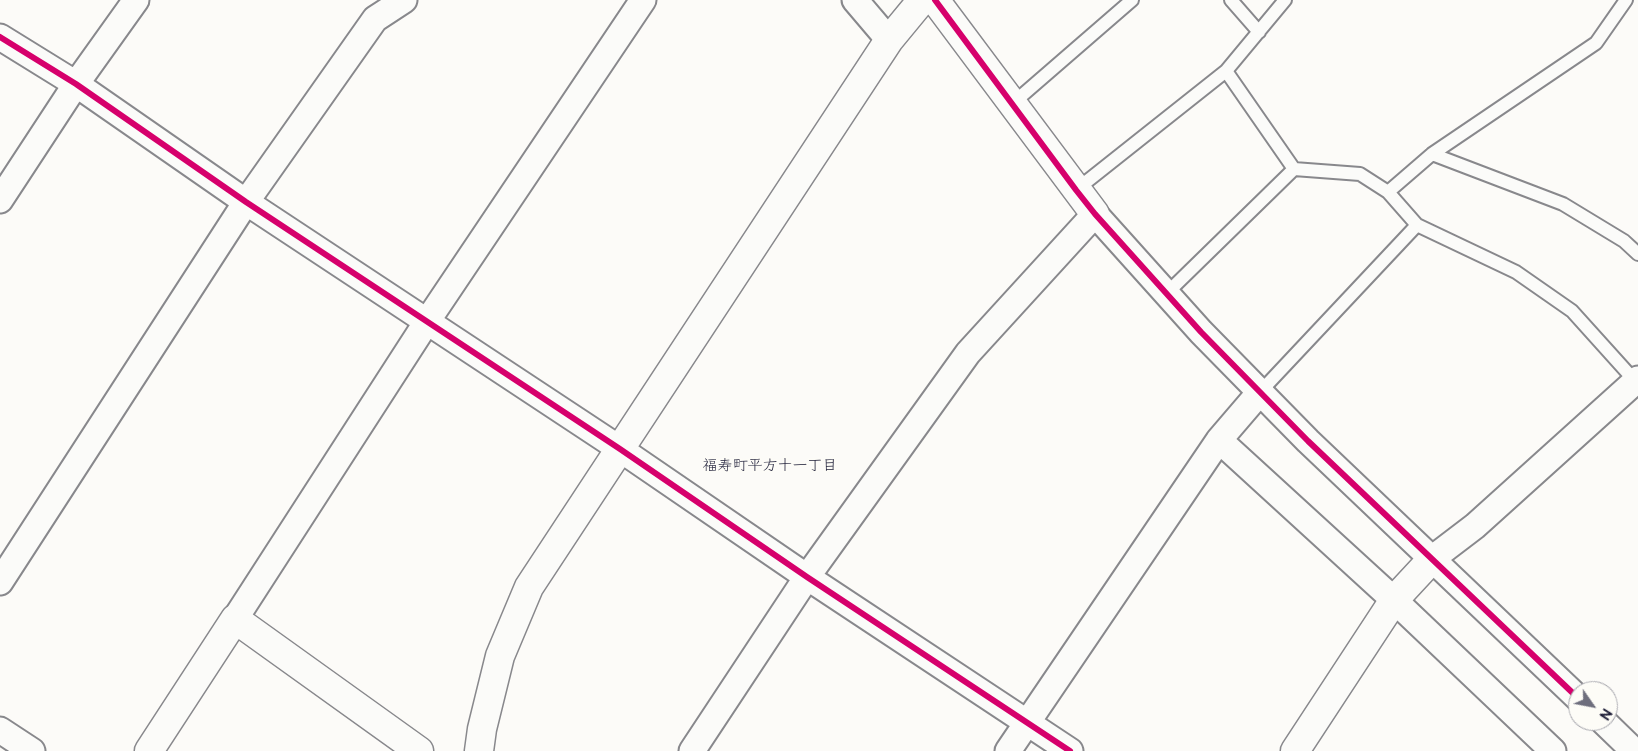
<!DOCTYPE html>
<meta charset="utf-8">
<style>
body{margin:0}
#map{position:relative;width:1638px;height:751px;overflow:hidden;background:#fcfbf8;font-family:"Balsamiq Sans",sans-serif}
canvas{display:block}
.north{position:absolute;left:1568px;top:681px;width:50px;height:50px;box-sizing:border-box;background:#fdfcf7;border:1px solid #a5a5ac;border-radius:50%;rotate:123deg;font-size:14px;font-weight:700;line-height:20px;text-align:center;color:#22223b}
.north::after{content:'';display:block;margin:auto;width:18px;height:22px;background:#6e6e7d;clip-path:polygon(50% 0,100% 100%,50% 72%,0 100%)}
</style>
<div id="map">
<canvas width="1638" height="751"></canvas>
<div class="north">N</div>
</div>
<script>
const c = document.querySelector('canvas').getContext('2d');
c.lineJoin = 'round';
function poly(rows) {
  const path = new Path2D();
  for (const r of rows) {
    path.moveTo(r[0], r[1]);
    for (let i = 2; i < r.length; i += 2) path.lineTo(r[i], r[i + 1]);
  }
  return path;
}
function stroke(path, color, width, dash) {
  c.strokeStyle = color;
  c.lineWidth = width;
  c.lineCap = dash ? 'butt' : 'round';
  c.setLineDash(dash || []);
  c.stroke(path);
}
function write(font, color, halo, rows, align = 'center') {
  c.font = font + ' "Balsamiq Sans","Klee One",sans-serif';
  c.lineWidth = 4;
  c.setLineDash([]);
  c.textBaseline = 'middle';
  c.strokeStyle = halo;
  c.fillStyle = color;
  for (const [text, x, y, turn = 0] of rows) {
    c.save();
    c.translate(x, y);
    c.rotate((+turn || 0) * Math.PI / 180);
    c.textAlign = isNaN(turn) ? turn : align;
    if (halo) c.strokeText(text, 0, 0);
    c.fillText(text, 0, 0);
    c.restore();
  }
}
const service = poly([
 [1231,0,1259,32],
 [1226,71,1294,169],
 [1012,104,1132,0],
 [1432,154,1563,204,1624,241,1638,254],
 [1076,190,1226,71,1285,0],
 [1388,192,1432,154,1596,43,1626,0],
 [1166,294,1294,169,1360,174,1388,192,1417,225],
 [1261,391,1417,225,1516,272,1572,311,1635,381]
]);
const minor = poly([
 [855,0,889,40],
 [0,37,76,84,246,202,620,449,807,577,1070,751],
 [0,200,76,84,136,0],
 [1219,440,1394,600,1553,751],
 [1433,558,1475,526,1638,379],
 [0,582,246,202,375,19,404,0],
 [235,619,428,320,643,0],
 [1603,721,1634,751],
 [0,730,32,751],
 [692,751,807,577,968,353,1095,214,1201,332,1308,441,1578,698],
 [1008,751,1219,440,1261,391]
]);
const tertiary = poly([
 [935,0,1095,214],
 [149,751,235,619,419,751],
 [479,751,482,729,500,656,529,587,889,40,922,0],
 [1295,751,1394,600,1433,558]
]);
stroke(service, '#88888c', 16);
stroke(minor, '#88888c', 29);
stroke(tertiary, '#88888c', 31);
stroke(service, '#fbfbf9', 12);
stroke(minor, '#fbfbf9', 25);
stroke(tertiary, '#fbfbf9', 28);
stroke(poly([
 [935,0,1076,190,1095,214,1201,332,1308,441,1578,698],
 [0,37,76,84,246,202,620,449,807,577,1070,751]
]), '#d6006c', 6);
write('15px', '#22223b', '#fdfcf7', [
 ["福寿町平方十一丁目",770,466]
]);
</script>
